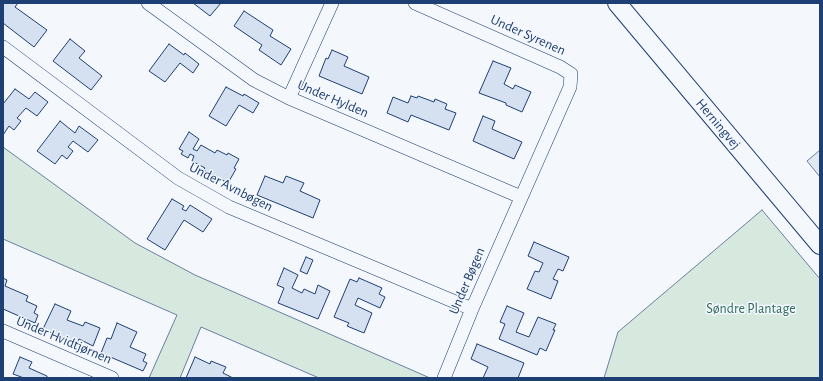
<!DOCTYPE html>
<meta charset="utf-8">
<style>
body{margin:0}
#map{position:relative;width:823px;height:381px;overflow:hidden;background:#f4f7fb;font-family:"Alegreya Sans",sans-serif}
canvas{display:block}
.frame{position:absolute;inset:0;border:4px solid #1d3f73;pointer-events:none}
</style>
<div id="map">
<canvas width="823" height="381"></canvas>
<div class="frame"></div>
</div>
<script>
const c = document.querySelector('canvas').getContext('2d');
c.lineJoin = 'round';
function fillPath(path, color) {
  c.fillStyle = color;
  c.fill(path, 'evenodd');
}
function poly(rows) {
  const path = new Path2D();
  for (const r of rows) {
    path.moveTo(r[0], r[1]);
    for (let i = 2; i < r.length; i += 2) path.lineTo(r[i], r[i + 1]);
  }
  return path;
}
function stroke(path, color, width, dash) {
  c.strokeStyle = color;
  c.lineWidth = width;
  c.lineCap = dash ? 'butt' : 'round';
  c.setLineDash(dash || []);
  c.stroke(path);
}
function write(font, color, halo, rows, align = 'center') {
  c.font = font + ' "Alegreya Sans",sans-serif';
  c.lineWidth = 3;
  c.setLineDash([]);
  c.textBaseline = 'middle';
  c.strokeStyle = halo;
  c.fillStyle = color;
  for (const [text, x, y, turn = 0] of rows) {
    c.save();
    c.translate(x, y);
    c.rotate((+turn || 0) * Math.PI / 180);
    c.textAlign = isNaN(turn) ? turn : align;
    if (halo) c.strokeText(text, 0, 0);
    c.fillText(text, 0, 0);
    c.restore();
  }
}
const green = poly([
 [3,147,135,243,195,275,430,378,319,378,201,327,180,378,149,378,177,315,3,239,3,147],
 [762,210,820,279,820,378,604,378,618,332,762,210]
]);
fillPath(green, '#d7e8df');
stroke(green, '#687fa3', 1);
const parking = poly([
 [820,150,820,177,807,161,820,150]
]);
fillPath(parking, '#e3e8f0');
stroke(parking, '#687fa3', 1);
const building = poly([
 [3,3,18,3,15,7,47,30,34,47,3,23,3,3],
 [193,3,221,3,210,16,193,3],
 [244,11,273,30,270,36,291,49,281,65,259,50,262,45,234,26,244,11],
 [70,39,85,51,79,58,102,76,91,90,53,61,70,39],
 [169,44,184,55,185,53,199,64,193,73,180,63,165,82,149,71,169,44],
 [332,50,348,57,344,66,369,77,362,94,319,76,326,58,328,59,332,50],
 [493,61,511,68,504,84,513,89,515,85,531,92,522,112,506,105,506,103,479,93,493,61],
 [226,87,243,96,244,94,259,103,253,113,239,105,226,126,209,116,226,87],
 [15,89,29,99,35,92,48,102,37,116,26,108,17,118,21,121,14,130,9,126,3,135,3,104,15,89],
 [411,96,417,98,418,96,434,102,435,99,447,104,445,109,456,113,449,130,411,115,408,122,387,113,393,97,408,103,411,96],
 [483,116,495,121,492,129,522,142,514,159,473,141,483,116],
 [60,121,75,133,79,126,98,140,88,152,73,141,68,147,73,151,67,159,62,155,55,164,37,151,60,121],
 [189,132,199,139,193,149,197,151,201,145,215,153,217,150,227,155,228,153,239,159,234,168,236,169,228,183,203,170,205,168,192,161,194,156,190,154,188,158,181,154,183,151,179,149,189,132],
 [265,176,283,183,286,176,304,183,300,191,320,200,313,218,257,195,265,176],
 [172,199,184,206,182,209,186,211,190,205,212,219,203,232,184,220,165,250,147,239,172,199],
 [534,242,569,257,563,271,558,269,553,279,558,281,551,299,527,289,535,271,539,272,543,263,528,256,534,242],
 [306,257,313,260,307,274,300,271,306,257],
 [284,268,298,275,292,288,302,293,304,289,315,294,318,285,330,291,318,319,278,303,284,288,277,285,284,268],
 [3,278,7,280,5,286,28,296,26,301,37,306,34,313,38,315,35,323,3,309,3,278],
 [359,278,382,288,379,294,385,297,380,308,358,298,355,305,372,313,364,333,347,326,349,323,334,317,350,279,357,282,359,278],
 [55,304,71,311,67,320,83,326,85,322,100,328,93,346,79,339,77,344,43,329,55,304],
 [507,306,524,313,516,332,529,337,538,317,556,324,553,330,555,330,546,351,540,348,537,355,499,339,505,324,500,322,507,306],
 [117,323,137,332,130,347,146,354,143,361,147,363,143,371,101,353,107,338,111,339,117,323],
 [477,344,524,363,518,378,483,378,488,367,471,359,477,344],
 [20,357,32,362,29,368,47,376,47,378,24,378,13,374,20,357],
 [195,357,210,364,211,361,226,367,223,373,233,378,186,378,195,357]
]);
fillPath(building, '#d5e0f0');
stroke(building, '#1d3f73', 1);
const street = poly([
 [148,3,254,80,289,98,521,197],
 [415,3,560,67,571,74,570,87,472,309,444,378],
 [3,47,178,178,229,207,472,309],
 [289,98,332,3],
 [3,331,112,378]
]);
const secondary = poly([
 [617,3,820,245]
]);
stroke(street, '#1d3f73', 14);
stroke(secondary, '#1d3f73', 20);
stroke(street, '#f4f7fb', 13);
stroke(secondary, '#f4f7fb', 18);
write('14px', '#1d3f73', '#f4f7fb', [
 ["Under Syrenen",528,35,24],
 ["Under Hylden",333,99,23],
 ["Herningvej",718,124,50],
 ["Under Avnbøgen",231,187,27],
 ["Under Bøgen",467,281,-67],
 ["Under Hvidtjørnen",64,340,23]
]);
write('14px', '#2c6c60', '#f4f7fb', [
 ["Søndre Plantage",751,309]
]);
</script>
